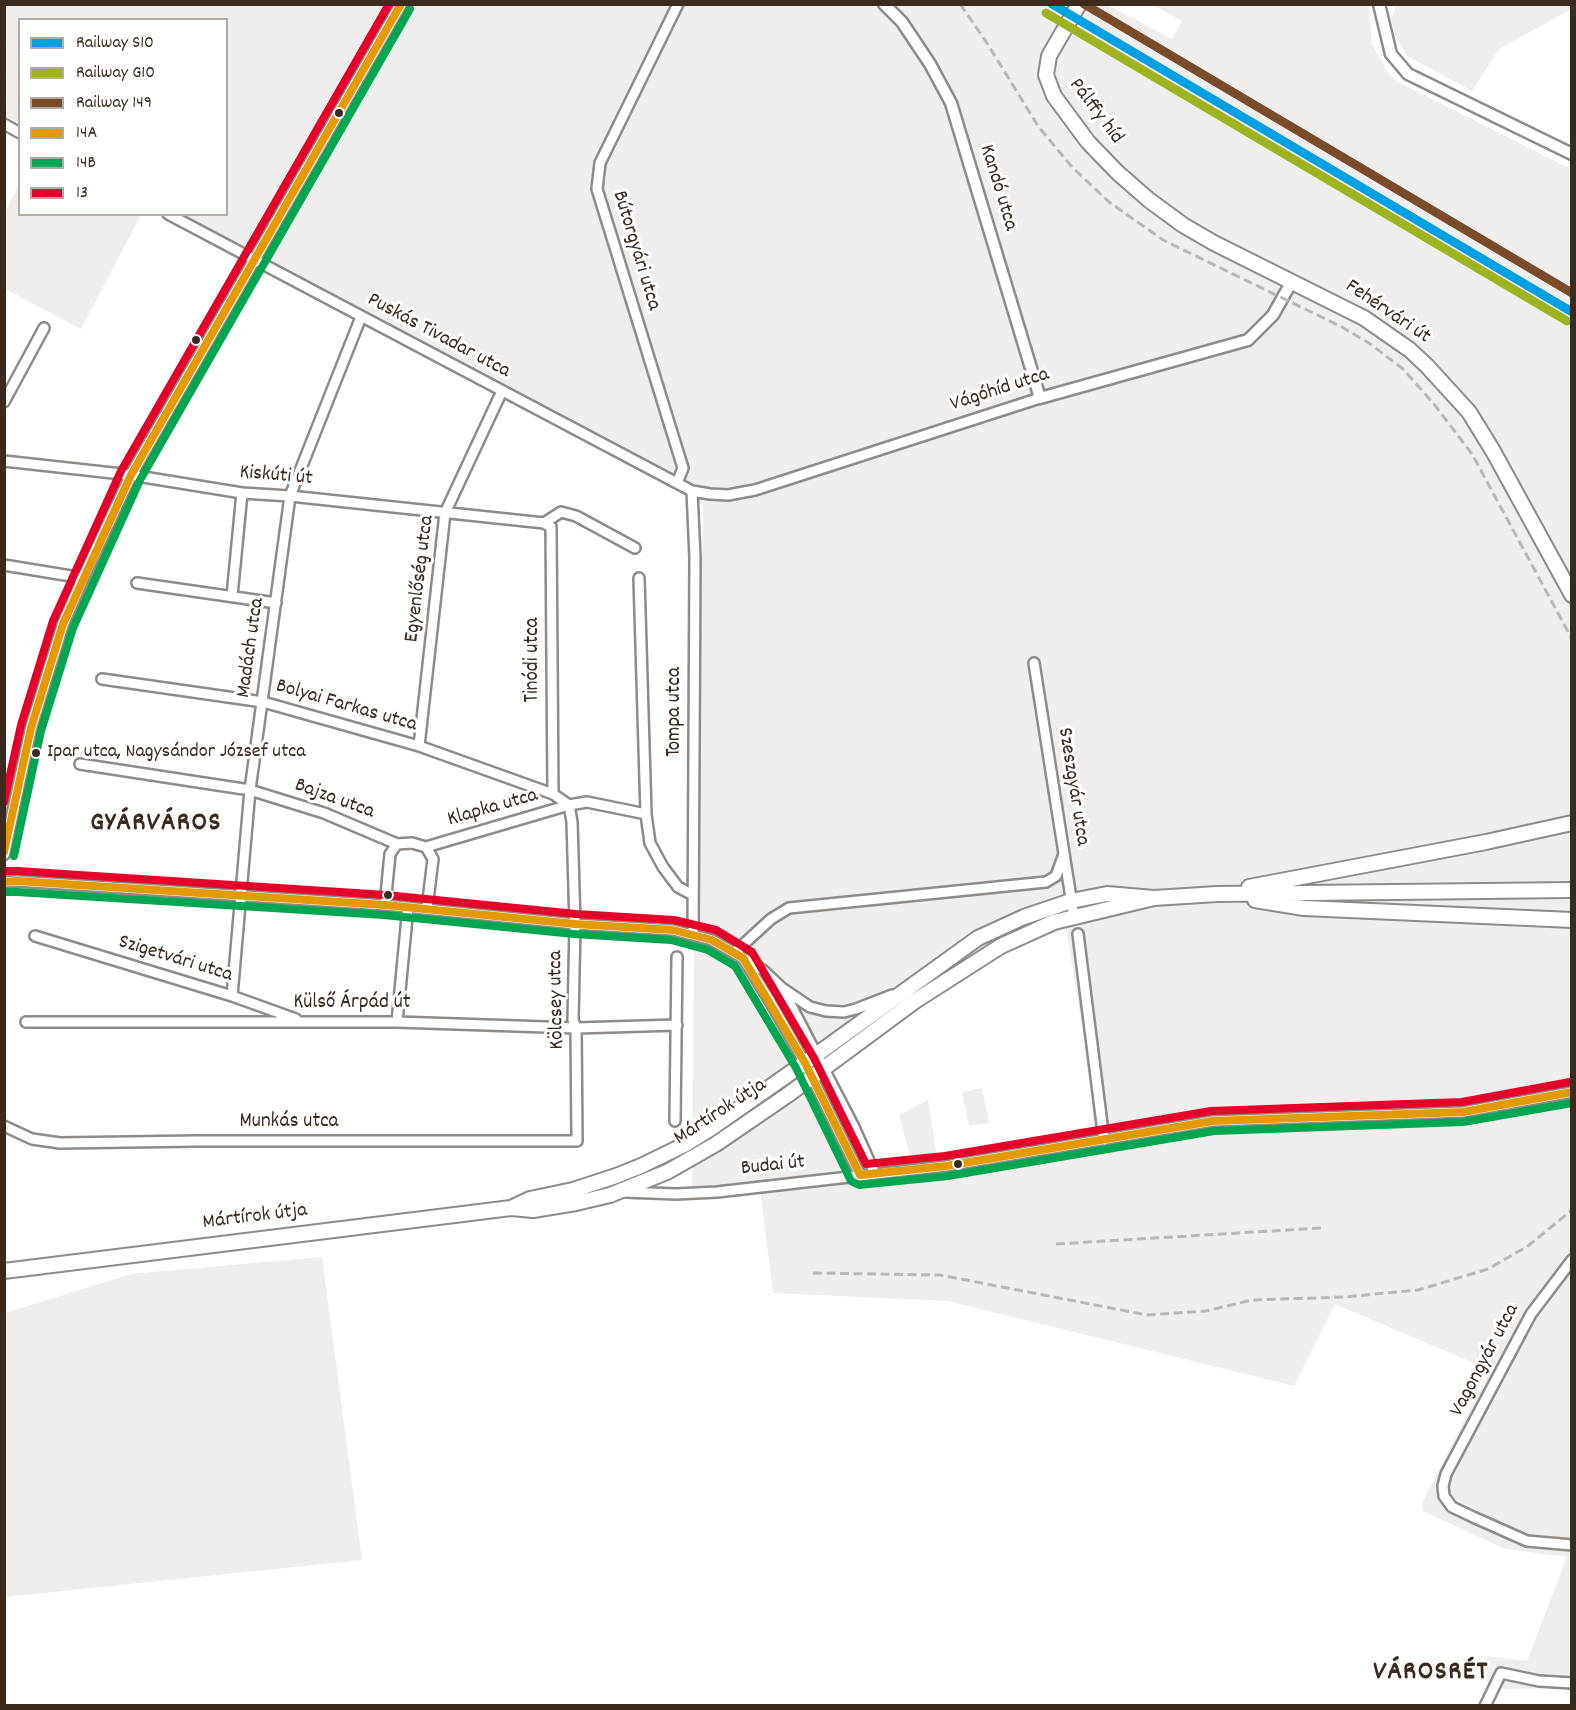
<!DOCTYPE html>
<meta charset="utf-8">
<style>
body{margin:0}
#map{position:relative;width:1576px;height:1710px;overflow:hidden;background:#fff;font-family:Dekko,sans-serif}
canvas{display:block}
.frame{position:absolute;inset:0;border:6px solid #3b2a1e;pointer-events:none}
.legend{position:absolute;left:18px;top:18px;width:210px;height:198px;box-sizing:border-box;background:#fff;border:2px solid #b1aaa5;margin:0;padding:8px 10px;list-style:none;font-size:18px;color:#3b2a1e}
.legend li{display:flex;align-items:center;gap:12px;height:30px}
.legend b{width:30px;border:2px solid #b1aaa5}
</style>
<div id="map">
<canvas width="1576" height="1710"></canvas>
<div class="frame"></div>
<ul class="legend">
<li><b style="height:8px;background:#00a0e3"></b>Railway S10</li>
<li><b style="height:8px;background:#9eb31f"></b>Railway G10</li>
<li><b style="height:8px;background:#7a4b2a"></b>Railway 149</li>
<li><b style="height:8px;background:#e49a03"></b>14A</li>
<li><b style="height:8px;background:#00a651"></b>14B</li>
<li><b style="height:8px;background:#e4002b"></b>13</li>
</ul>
</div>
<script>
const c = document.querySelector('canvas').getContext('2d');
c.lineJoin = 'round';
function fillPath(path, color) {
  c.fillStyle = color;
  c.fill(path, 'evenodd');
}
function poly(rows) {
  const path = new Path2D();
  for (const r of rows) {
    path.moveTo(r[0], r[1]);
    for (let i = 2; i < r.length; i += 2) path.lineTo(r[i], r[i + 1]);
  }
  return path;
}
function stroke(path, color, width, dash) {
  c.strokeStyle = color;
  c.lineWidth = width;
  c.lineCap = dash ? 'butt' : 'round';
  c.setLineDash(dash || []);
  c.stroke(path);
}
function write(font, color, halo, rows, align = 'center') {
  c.font = font + ' Dekko,sans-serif';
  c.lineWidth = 6;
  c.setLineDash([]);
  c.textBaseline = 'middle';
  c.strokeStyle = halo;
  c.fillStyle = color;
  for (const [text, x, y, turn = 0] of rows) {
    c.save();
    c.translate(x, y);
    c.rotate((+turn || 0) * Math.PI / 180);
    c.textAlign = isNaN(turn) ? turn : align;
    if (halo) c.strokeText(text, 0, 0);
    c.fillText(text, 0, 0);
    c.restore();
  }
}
fillPath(poly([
 [1106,4,1172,39,1182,21,1153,5,1369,5,1372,44,1387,71,1398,82,1571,169,1571,1688,1501,1689,1477,1678,1487,1656,1527,1661,1567,1557,1505,1549,1423,1511,1422,1503,1490,1370,1335,1304,1294,1386,948,1301,773,1293,760,1189,692,1198,694,946,703,505,555,426,242,250,176,215,226,214,226,20,20,20,19,123,5,115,4,5],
 [1066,928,1091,1080,1095,1145,878,1177,831,1075,968,973,1013,950],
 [1394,5,1571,4,1572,9,1499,49,1472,91,1407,56,1395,34,1391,17,1395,11],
 [19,184,20,214,141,215,81,329,5,289,5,212],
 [982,1088,989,1123,969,1126,962,1092],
 [928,1100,937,1156,911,1160,899,1115],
 [322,1257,362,1560,5,1597,5,1313,131,1274]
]), '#efeeed');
const minor = poly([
 [4,124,20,133],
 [168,214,692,491,710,494,728,495,755,490,1040,398],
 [4,402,44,328],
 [4,461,131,475,242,493,290,496,544,523,551,527,553,794],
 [677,483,683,468,597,189,600,163,678,4],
 [692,491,695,558,693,934],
 [544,523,561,512,576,516,635,548],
 [4,565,83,578],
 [639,578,646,814],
 [137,583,276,603],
 [232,596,242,493],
 [1034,663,1074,917],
 [419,746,445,513,502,391],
 [80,764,250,790,324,813,397,844],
 [426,847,569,805,587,802,646,814,650,843,663,867,678,887,693,895],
 [4,882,17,881,385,905,575,924,673,930,712,940,743,958,770,1001,805,1063,860,1175],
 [385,905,390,854,397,844,412,843,426,847,433,859,427,909],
 [1078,934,1104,1140],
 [35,936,232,996,296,1019],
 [735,952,771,919,789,908,1046,882,1056,876,1064,854],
 [745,959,764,971,782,988,810,1007,826,1011,844,1012,856,1009,892,995],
 [782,988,854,1127,875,1174],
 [232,996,250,790,290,496,361,317],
 [26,1022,397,1022,576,1028,677,1025],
 [397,1022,408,907],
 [675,1121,677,957],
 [4,1126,32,1139,60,1143,196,1141,577,1141,576,1028,573,1020,575,924,572,822,569,805,553,794,419,746,263,702,102,679],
 [625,1192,676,1194,717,1192,946,1166,1213,1121,1463,1112,1572,1092],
 [1572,1260,1531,1314,1446,1474,1443,1486,1444,1496,1452,1507,1473,1517,1527,1541,1572,1545],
 [1485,1706,1501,1673,1539,1681,1572,1683]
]);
const tertiary = poly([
 [884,4,902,22,930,64,951,103,1040,398,1248,340,1273,315,1292,281],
 [1379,4,1391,54,1408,74,1572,154],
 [4,854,31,728,63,624,83,578,131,475,401,4]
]);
const primary = poly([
 [1079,4,1049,56,1046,75,1054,96,1088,142,1118,173,1149,200,1183,225,1214,243,1364,318,1410,350,1427,366,1469,412,1493,451,1572,595],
 [1249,887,1486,842,1572,823],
 [1255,900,1304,908,1572,920],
 [513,1207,530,1199,573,1190,616,1176,641,1166,684,1145,710,1129,816,1055,978,938,1024,917,1071,901,1107,894,1154,898,1217,894,1572,890],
 [4,1271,511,1208,533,1210,576,1203,610,1195,667,1172,716,1144,789,1094,915,1001,1001,946,1054,922,1154,898]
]);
stroke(minor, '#8e8b88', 14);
stroke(tertiary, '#8e8b88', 15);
stroke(primary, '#8e8b88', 18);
stroke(minor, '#fff', 9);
stroke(tertiary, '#fff', 10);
stroke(primary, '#fff', 14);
stroke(poly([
 [960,4,985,40,1038,126,1072,167,1109,202,1163,240,1340,326,1369,343,1403,369,1434,404,1472,454,1572,639],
 [1056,1244,1321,1228],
 [813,1273,940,1275,1147,1315,1206,1311,1252,1300,1344,1297,1418,1290,1488,1269,1528,1246,1572,1210]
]), '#b9b8b6', 3, [9, 4.5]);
stroke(poly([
 [4,852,31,728,63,624,131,475,401,4],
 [4,882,17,881,385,905,575,924,673,930,712,940,743,958,805,1063,860,1175,946,1166,1213,1121,1463,1112,1572,1092]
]), '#e49a03', 8);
stroke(poly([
 [14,856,41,731,73,628,140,480,410,9],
 [5,892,17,892,384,915,574,934,671,940,708,950,735,966,796,1068,851,1181,859,1185,948,1176,1214,1131,1463,1122,1572,1103]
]), '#00a651', 8);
stroke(poly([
 [4,802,21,725,53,621,121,471,389,4],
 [4,871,18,871,386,895,576,914,674,920,716,930,752,952,814,1058,866,1164,945,1156,1211,1111,1462,1102,1570,1082]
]), '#e4002b', 8);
stroke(poly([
 [1052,4,1572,312]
]), '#00a0e3', 9);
stroke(poly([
 [1046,13,1567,321]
]), '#9eb31f', 9);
stroke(poly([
 [1084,4,1572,293]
]), '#7a4b2a', 9);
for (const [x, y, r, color] of [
 [339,113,5,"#3b2a1e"],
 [196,340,5,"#3b2a1e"],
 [36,753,5,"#3b2a1e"],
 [388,895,5,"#3b2a1e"],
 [958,1164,5,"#3b2a1e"]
]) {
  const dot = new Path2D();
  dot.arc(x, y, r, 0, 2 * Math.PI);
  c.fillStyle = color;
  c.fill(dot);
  stroke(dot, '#fff', 2);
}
write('20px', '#3b2a1e', '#fff', [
 ["Ipar utca, Nagysándor József utca",47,753]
], 'left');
write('21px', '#3b2a1e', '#fff', [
 ["Pálffy híd",1095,112,53],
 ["Kandó utca",997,188,73],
 ["Bútorgyári utca",635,251,73],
 ["Fehérvári út",1387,313,34],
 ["Puskás Tivadar utca",438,337,28],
 ["Vágóhíd utca",1000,391,-18],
 ["Kiskúti út",276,477,5],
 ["Egyenlőség utca",421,579,-83],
 ["Madách utca",252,648,-82],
 ["Tinódi utca",534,660,-90],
 ["Bolyai Farkas utca",346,707,16],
 ["Tompa utca",676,712,-90],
 ["Szeszgyár utca",1072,787,81],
 ["Bajza utca",334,800,20],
 ["Klapka utca",493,809,-16],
 ["Szigetvári utca",175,960,17],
 ["Kölcsey utca",558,1000,-91],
 ["Külső Árpád út",352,1004],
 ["Mártírok útja",721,1113,-33],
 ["Munkás utca",289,1123],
 ["Budai út",773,1167,-6],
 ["Mártírok útja",255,1218,-7],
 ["Vagongyár utca",1486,1361,-62]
]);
c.letterSpacing = '1.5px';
write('bold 27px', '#3b2a1e', '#fff', [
 ["GYÁRVÁROS",156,825],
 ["VÁROSRÉT",1431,1674]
]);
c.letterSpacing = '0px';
</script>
